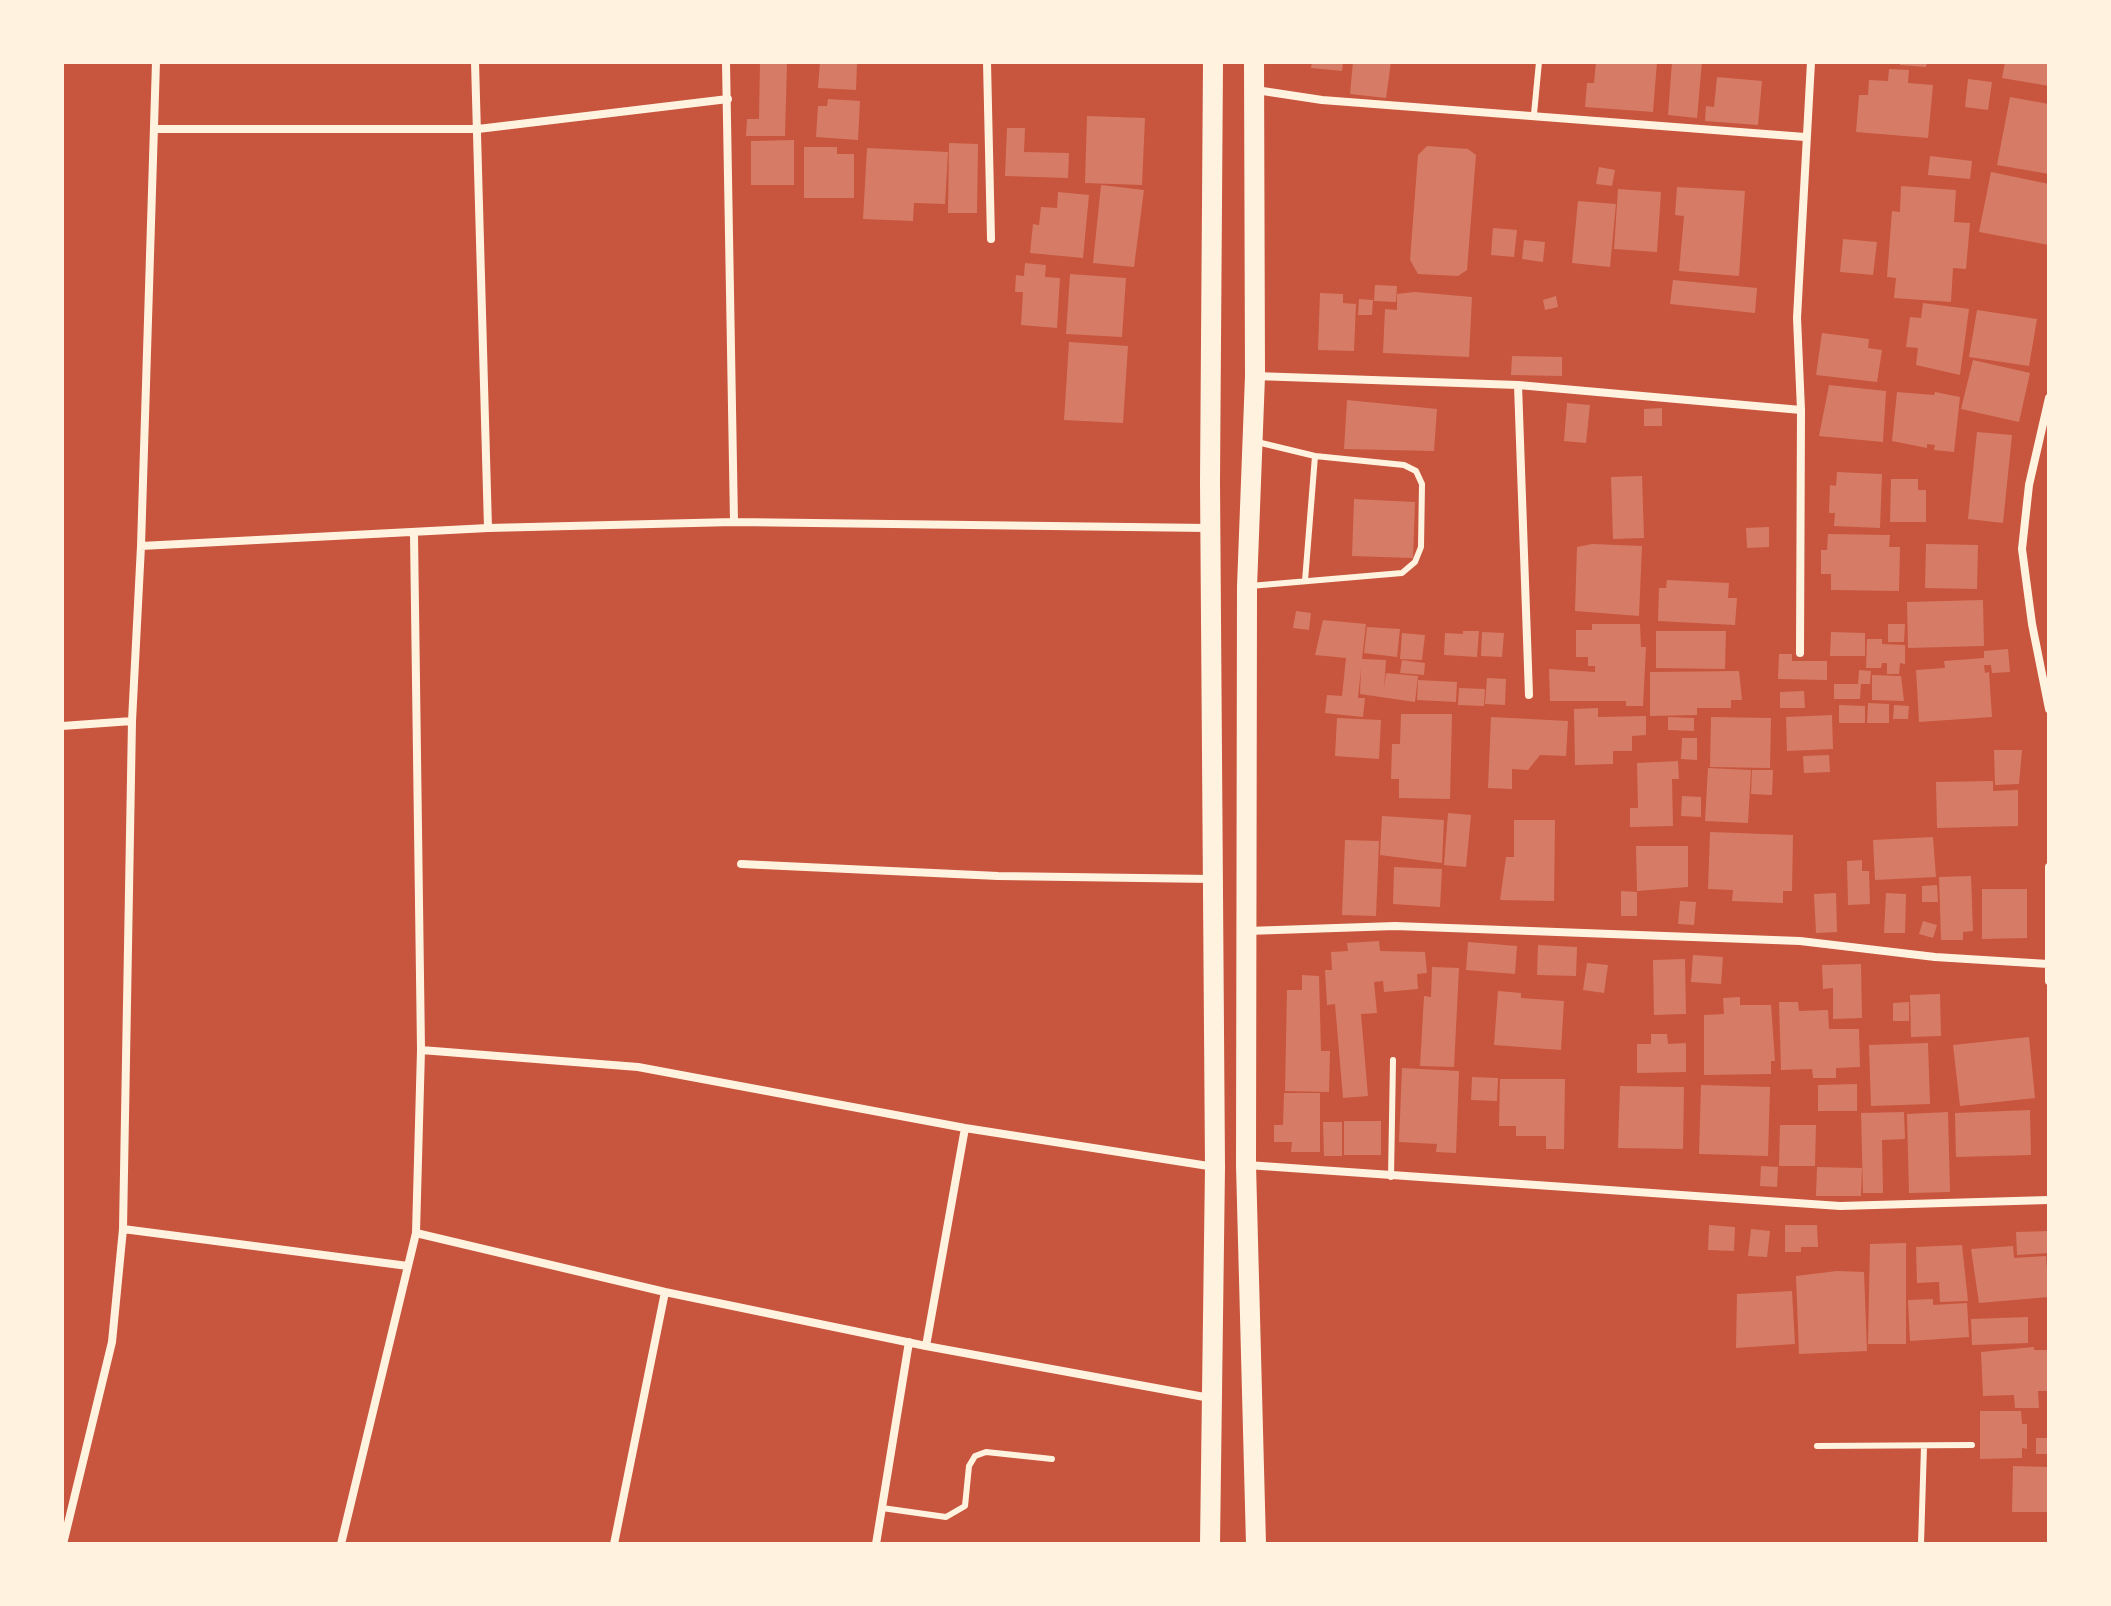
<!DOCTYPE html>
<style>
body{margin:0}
#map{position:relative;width:2111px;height:1606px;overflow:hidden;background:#c8553d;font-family:Manrope,sans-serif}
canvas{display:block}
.frame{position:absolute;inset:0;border:64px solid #fff3e0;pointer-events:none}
</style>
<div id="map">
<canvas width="2111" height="1606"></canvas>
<div class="frame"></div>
</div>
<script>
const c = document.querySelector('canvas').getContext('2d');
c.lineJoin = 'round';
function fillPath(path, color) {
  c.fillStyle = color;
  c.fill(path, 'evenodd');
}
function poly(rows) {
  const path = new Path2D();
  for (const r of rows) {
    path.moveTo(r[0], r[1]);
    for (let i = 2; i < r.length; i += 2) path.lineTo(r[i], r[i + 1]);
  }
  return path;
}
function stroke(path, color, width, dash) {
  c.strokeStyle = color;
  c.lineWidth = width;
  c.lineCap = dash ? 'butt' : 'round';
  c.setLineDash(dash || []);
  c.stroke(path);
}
fillPath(poly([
 [760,62,787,62,785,136,746,136,747,119,759,119],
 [820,62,857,62,856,90,818,88],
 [1312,62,1343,62,1342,71,1311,68],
 [1353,62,1391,62,1386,98,1350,94],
 [1596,62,1657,62,1653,112,1585,107,1587,83,1594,83],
 [1672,62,1702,62,1697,118,1668,115],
 [1900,62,1927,62,1926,67,1900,65],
 [2005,62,2049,62,2049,86,2002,78],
 [1889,69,1909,70,1908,83,1933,85,1928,138,1856,132,1859,95,1868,95,1869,80,1888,81],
 [1717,77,1762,81,1758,125,1705,121,1706,106,1714,107],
 [1968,79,1992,82,1988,110,1965,107],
 [2010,97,2049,104,2049,174,1997,165],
 [828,99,860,101,858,140,816,137,818,106,827,106],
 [1087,116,1145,118,1142,185,1085,183],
 [1007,128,1025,128,1024,152,1069,153,1068,178,1005,176],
 [794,140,794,185,751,185,751,141],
 [949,143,978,144,977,213,948,213],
 [1427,146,1468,149,1476,155,1467,270,1458,276,1418,274,1410,260,1418,155],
 [804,147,837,147,837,154,854,154,854,198,804,198],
 [867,148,948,152,945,204,914,203,913,221,863,219],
 [1930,156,1972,161,1970,179,1928,175],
 [1599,167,1615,170,1612,186,1596,184],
 [1991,172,2049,184,2049,245,1979,232],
 [1101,185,1144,190,1134,267,1093,263],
 [1901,186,1956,190,1954,222,1970,223,1966,269,1953,268,1951,302,1894,298,1896,278,1887,277,1892,211,1900,212],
 [1677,187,1745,191,1739,276,1679,271,1684,216,1675,215],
 [1618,189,1661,192,1657,252,1614,249],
 [1058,192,1089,195,1083,258,1030,253,1033,224,1039,225,1041,207,1057,208],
 [1578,201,1616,204,1610,267,1572,263],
 [1493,228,1517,230,1514,257,1491,255],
 [1843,239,1877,242,1873,275,1840,272],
 [1524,240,1545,242,1543,262,1522,259],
 [1025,263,1046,265,1045,277,1060,278,1057,328,1021,325,1023,292,1015,292,1016,275,1024,276],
 [1070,274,1126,278,1122,337,1066,334],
 [1673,280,1757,288,1755,313,1670,304],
 [1375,285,1397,286,1396,302,1374,301],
 [1415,292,1472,297,1469,357,1383,353,1385,309,1397,310,1397,294],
 [1320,293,1343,294,1343,303,1356,304,1354,351,1318,350],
 [1556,296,1558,307,1545,310,1543,300],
 [1359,299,1373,300,1372,315,1358,315],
 [1923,303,1969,309,1960,375,1916,365,1918,348,1906,347,1910,317,1921,318],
 [1977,310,2037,319,2029,366,1969,357],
 [1822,333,1869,339,1868,348,1882,350,1877,382,1816,375],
 [1069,342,1128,346,1123,423,1064,420],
 [1512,356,1562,357,1562,376,1511,375],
 [1973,360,2030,373,2019,422,1961,409],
 [1829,385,1886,391,1883,442,1819,436],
 [1897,392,1934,395,1935,392,1960,397,1954,452,1934,450,1935,445,1927,444,1927,448,1892,441],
 [1347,400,1437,409,1434,451,1344,449],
 [1567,403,1590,405,1586,443,1564,441],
 [1662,408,1662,426,1644,426,1644,409],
 [1977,432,2012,435,2003,523,1968,519],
 [1837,472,1882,474,1880,528,1834,526,1835,513,1829,513,1830,485,1836,486],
 [1642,476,1644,538,1613,539,1611,477],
 [1891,479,1918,479,1918,490,1926,490,1926,522,1890,522],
 [1354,499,1415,502,1413,558,1352,556],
 [1769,527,1769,547,1747,548,1746,528],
 [1828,534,1890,535,1889,547,1900,547,1899,591,1831,590,1831,574,1821,574,1821,550,1827,550],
 [1592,544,1642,546,1639,616,1575,611,1577,547],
 [1926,544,1978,545,1977,589,1925,588],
 [1667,580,1729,583,1728,598,1737,598,1735,625,1658,621,1659,588,1666,588],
 [1983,600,1984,646,1908,648,1907,602],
 [1296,611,1311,613,1309,630,1293,628],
 [1323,620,1366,624,1362,659,1386,660,1384,689,1386,673,1418,676,1415,702,1360,694,1361,668,1358,698,1365,698,1363,717,1325,713,1327,695,1342,696,1346,658,1315,655],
 [1592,624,1640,624,1641,647,1646,647,1643,706,1626,706,1626,701,1550,701,1549,669,1595,672,1595,666,1588,666,1588,657,1576,657,1576,630,1592,630],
 [1888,624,1905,624,1904,642,1888,642],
 [1367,627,1400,629,1397,657,1364,653],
 [1463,631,1479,631,1477,657,1444,655,1445,633,1463,634],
 [1656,631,1726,631,1725,669,1656,668],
 [1482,632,1504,633,1502,657,1481,656],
 [1831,632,1865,633,1865,656,1830,656],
 [1402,633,1425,635,1422,660,1400,659],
 [1867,639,1882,639,1882,644,1905,645,1905,664,1900,663,1899,674,1887,674,1887,663,1882,663,1881,668,1866,668],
 [2008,649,2010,672,1992,673,1991,665,1984,665,1985,673,1989,672,1992,717,1919,722,1916,670,1945,668,1944,661,1984,658,1984,651],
 [1779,654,1792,654,1792,661,1827,661,1827,680,1778,679],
 [1402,660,1425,663,1424,675,1400,673],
 [1859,670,1871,671,1870,684,1858,684],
 [1739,671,1742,700,1731,700,1731,708,1697,708,1697,715,1650,716,1650,672],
 [1872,675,1901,676,1904,701,1872,700],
 [1487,678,1506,679,1505,705,1485,704],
 [1418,680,1457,682,1456,702,1417,700],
 [1834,684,1861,684,1860,699,1834,699],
 [1459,688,1485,689,1484,706,1458,705],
 [1804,691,1805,708,1780,708,1780,692],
 [1868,703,1889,704,1889,723,1867,723],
 [1839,705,1865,706,1865,723,1839,723],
 [1894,705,1909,706,1908,719,1893,719],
 [1598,708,1598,717,1646,716,1646,735,1632,736,1632,751,1613,751,1613,764,1575,765,1574,709],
 [1401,714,1452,714,1450,799,1399,798,1399,779,1391,779,1392,744,1400,744],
 [1832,715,1833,749,1787,751,1786,717],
 [1491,717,1568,721,1566,756,1540,755,1528,770,1512,769,1512,789,1488,788],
 [1668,717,1694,718,1694,731,1668,730],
 [1711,717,1771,718,1770,768,1710,767],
 [1337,718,1381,720,1379,759,1335,756],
 [1682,738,1697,738,1697,760,1681,759],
 [1994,750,2022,750,2019,784,1995,785],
 [1829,755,1830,772,1804,773,1803,756],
 [1678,761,1679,779,1672,779,1673,826,1630,827,1630,808,1638,808,1637,763],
 [1708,768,1751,770,1748,823,1705,821],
 [1752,770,1773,770,1772,795,1751,794],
 [1993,781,1993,791,2018,790,2018,826,1937,828,1936,782],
 [1682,796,1701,797,1701,817,1681,816],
 [1448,813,1471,815,1466,867,1444,865],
 [1382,816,1444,820,1442,863,1380,855],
 [1514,820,1555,820,1554,901,1500,900,1506,857,1514,857],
 [1710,832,1793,835,1792,891,1783,891,1783,903,1732,901,1733,890,1708,889],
 [1933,837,1936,877,1875,880,1873,840],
 [1345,840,1379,841,1376,916,1342,915],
 [1636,846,1688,846,1688,887,1637,891],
 [1862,860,1862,871,1869,871,1870,904,1848,905,1847,861],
 [1394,867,1442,869,1440,907,1393,904],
 [1971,876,1973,931,1963,932,1963,940,1941,940,1939,877],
 [1937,885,1938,902,1922,902,1922,886],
 [1982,889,2027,889,2027,938,1982,939],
 [1621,891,1637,892,1637,916,1621,916],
 [1836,893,1837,932,1816,933,1814,894],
 [1886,893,1906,894,1905,933,1884,933],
 [1680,901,1696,902,1694,925,1678,924],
 [1923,921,1937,925,1933,938,1919,934],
 [1379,941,1380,951,1425,952,1427,973,1417,974,1418,989,1384,992,1383,981,1374,982,1377,1013,1361,1014,1368,1096,1343,1098,1335,1004,1327,1005,1325,970,1332,970,1331,952,1348,951,1347,943],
 [1468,942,1517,946,1515,974,1466,970],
 [1538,945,1577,947,1576,976,1537,975],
 [1693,955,1723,957,1721,984,1691,982],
 [1685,959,1686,1014,1654,1015,1653,960],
 [1587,963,1608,965,1604,993,1583,990],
 [1861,964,1862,1018,1833,1019,1833,988,1823,989,1822,965],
 [1432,967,1459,968,1454,1067,1420,1066,1424,996,1431,997],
 [1302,975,1319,976,1321,1051,1330,1051,1329,1092,1285,1091,1287,990,1302,990],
 [1498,991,1521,993,1521,998,1564,1001,1561,1050,1494,1045],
 [1940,994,1941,1036,1911,1037,1910,995],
 [1740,997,1740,1005,1771,1005,1775,1061,1771,1061,1771,1074,1704,1075,1704,1015,1724,1014,1723,998],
 [1779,1002,1798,1002,1799,1011,1828,1010,1829,1029,1859,1029,1860,1067,1836,1068,1836,1078,1813,1078,1812,1069,1781,1070],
 [1909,1002,1909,1021,1893,1021,1893,1003],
 [1651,1034,1667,1034,1668,1044,1686,1043,1686,1072,1637,1073,1637,1044,1651,1044],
 [2029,1037,2035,1098,1960,1106,1953,1045],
 [1928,1043,1930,1104,1871,1106,1869,1045],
 [1402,1068,1459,1071,1456,1153,1436,1152,1437,1144,1399,1142],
 [1472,1077,1498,1078,1497,1101,1471,1100],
 [1500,1079,1565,1079,1564,1149,1546,1149,1546,1136,1516,1136,1516,1126,1499,1126],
 [1857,1084,1857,1111,1818,1111,1818,1085],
 [1701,1085,1770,1087,1768,1156,1699,1154],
 [1620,1086,1684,1087,1683,1149,1618,1148],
 [1284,1093,1320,1093,1320,1152,1291,1152,1292,1142,1274,1142,1274,1125,1283,1125],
 [2030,1110,2031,1155,1956,1157,1955,1113],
 [1904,1112,1905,1139,1882,1140,1883,1193,1863,1193,1861,1113],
 [1948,1112,1950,1192,1909,1193,1907,1114],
 [1344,1121,1381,1121,1381,1155,1344,1155],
 [1323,1122,1342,1122,1342,1156,1324,1156],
 [1780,1125,1816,1125,1815,1166,1779,1166],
 [1761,1166,1778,1167,1777,1187,1760,1186],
 [1817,1167,1862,1168,1861,1196,1816,1196],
 [1709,1225,1735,1227,1734,1251,1708,1250],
 [1785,1225,1817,1225,1818,1247,1801,1247,1801,1252,1785,1252],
 [1751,1229,1770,1231,1767,1257,1748,1256],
 [2049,1231,2049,1253,2017,1255,2016,1232],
 [1906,1243,1906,1344,1868,1344,1870,1244],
 [1962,1245,1968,1301,1940,1302,1939,1282,1917,1283,1916,1247],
 [2013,1246,2014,1258,2046,1256,2049,1297,1979,1303,1971,1249],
 [1837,1271,1864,1272,1867,1351,1799,1354,1796,1276],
 [1792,1291,1795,1344,1736,1348,1737,1294],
 [1933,1299,1933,1305,1967,1303,1969,1337,1910,1341,1908,1300],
 [2028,1317,2028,1343,1972,1345,1971,1319],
 [2034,1347,2034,1350,2049,1350,2049,1391,2038,1391,2039,1408,2015,1408,2014,1395,1983,1396,1981,1352],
 [1980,1411,2021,1411,2022,1424,2027,1424,2027,1449,2022,1448,2022,1458,1980,1459],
 [2036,1438,2049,1438,2049,1454,2036,1454],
 [2013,1466,2049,1467,2049,1512,2012,1512]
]), '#d67c66');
stroke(poly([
 [1534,114,1539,62],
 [1305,581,1315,456],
 [1250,586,1402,573,1415,562,1421,547,1422,484,1416,471,1404,465,1315,456,1257,442],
 [1391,1177,1393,1060],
 [1817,1446,1972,1445],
 [882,1508,946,1517,965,1506,969,1466,975,1456,986,1452,1052,1459],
 [1921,1544,1924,1446]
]), '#fff3e0', 6);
stroke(poly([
 [475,62,488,528],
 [726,62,734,522],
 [987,62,991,239],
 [1256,90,1322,100,1805,137],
 [156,129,478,129,728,99],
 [1255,376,1518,385,1801,410],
 [1518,385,1529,695],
 [2049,398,2029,485,2022,549,2032,624,2049,709],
 [141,546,488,528,734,522,1208,528],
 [1800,653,1801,410,1797,318,1811,62],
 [62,726,132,721],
 [741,864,998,876,1212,879],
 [2049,867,2049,981],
 [1247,931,1395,926,1800,941,1935,957,2048,964],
 [421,1050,638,1067,965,1128,1215,1167],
 [1247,1165,1840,1206,2049,1200],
 [123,1229,408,1266],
 [416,1233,665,1292,926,1346,1210,1398],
 [926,1346,965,1128],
 [63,1544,112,1342,123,1229,132,721,141,546,156,62],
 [341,1544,416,1233,421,1050,414,534],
 [614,1544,665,1292],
 [876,1544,909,1342]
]), '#fff3e0', 8);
stroke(poly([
 [1254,62,1255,376,1247,587,1246,1165,1256,1544],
 [1210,1544,1215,1167,1210,482,1213,62]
]), '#fff3e0', 20);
</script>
